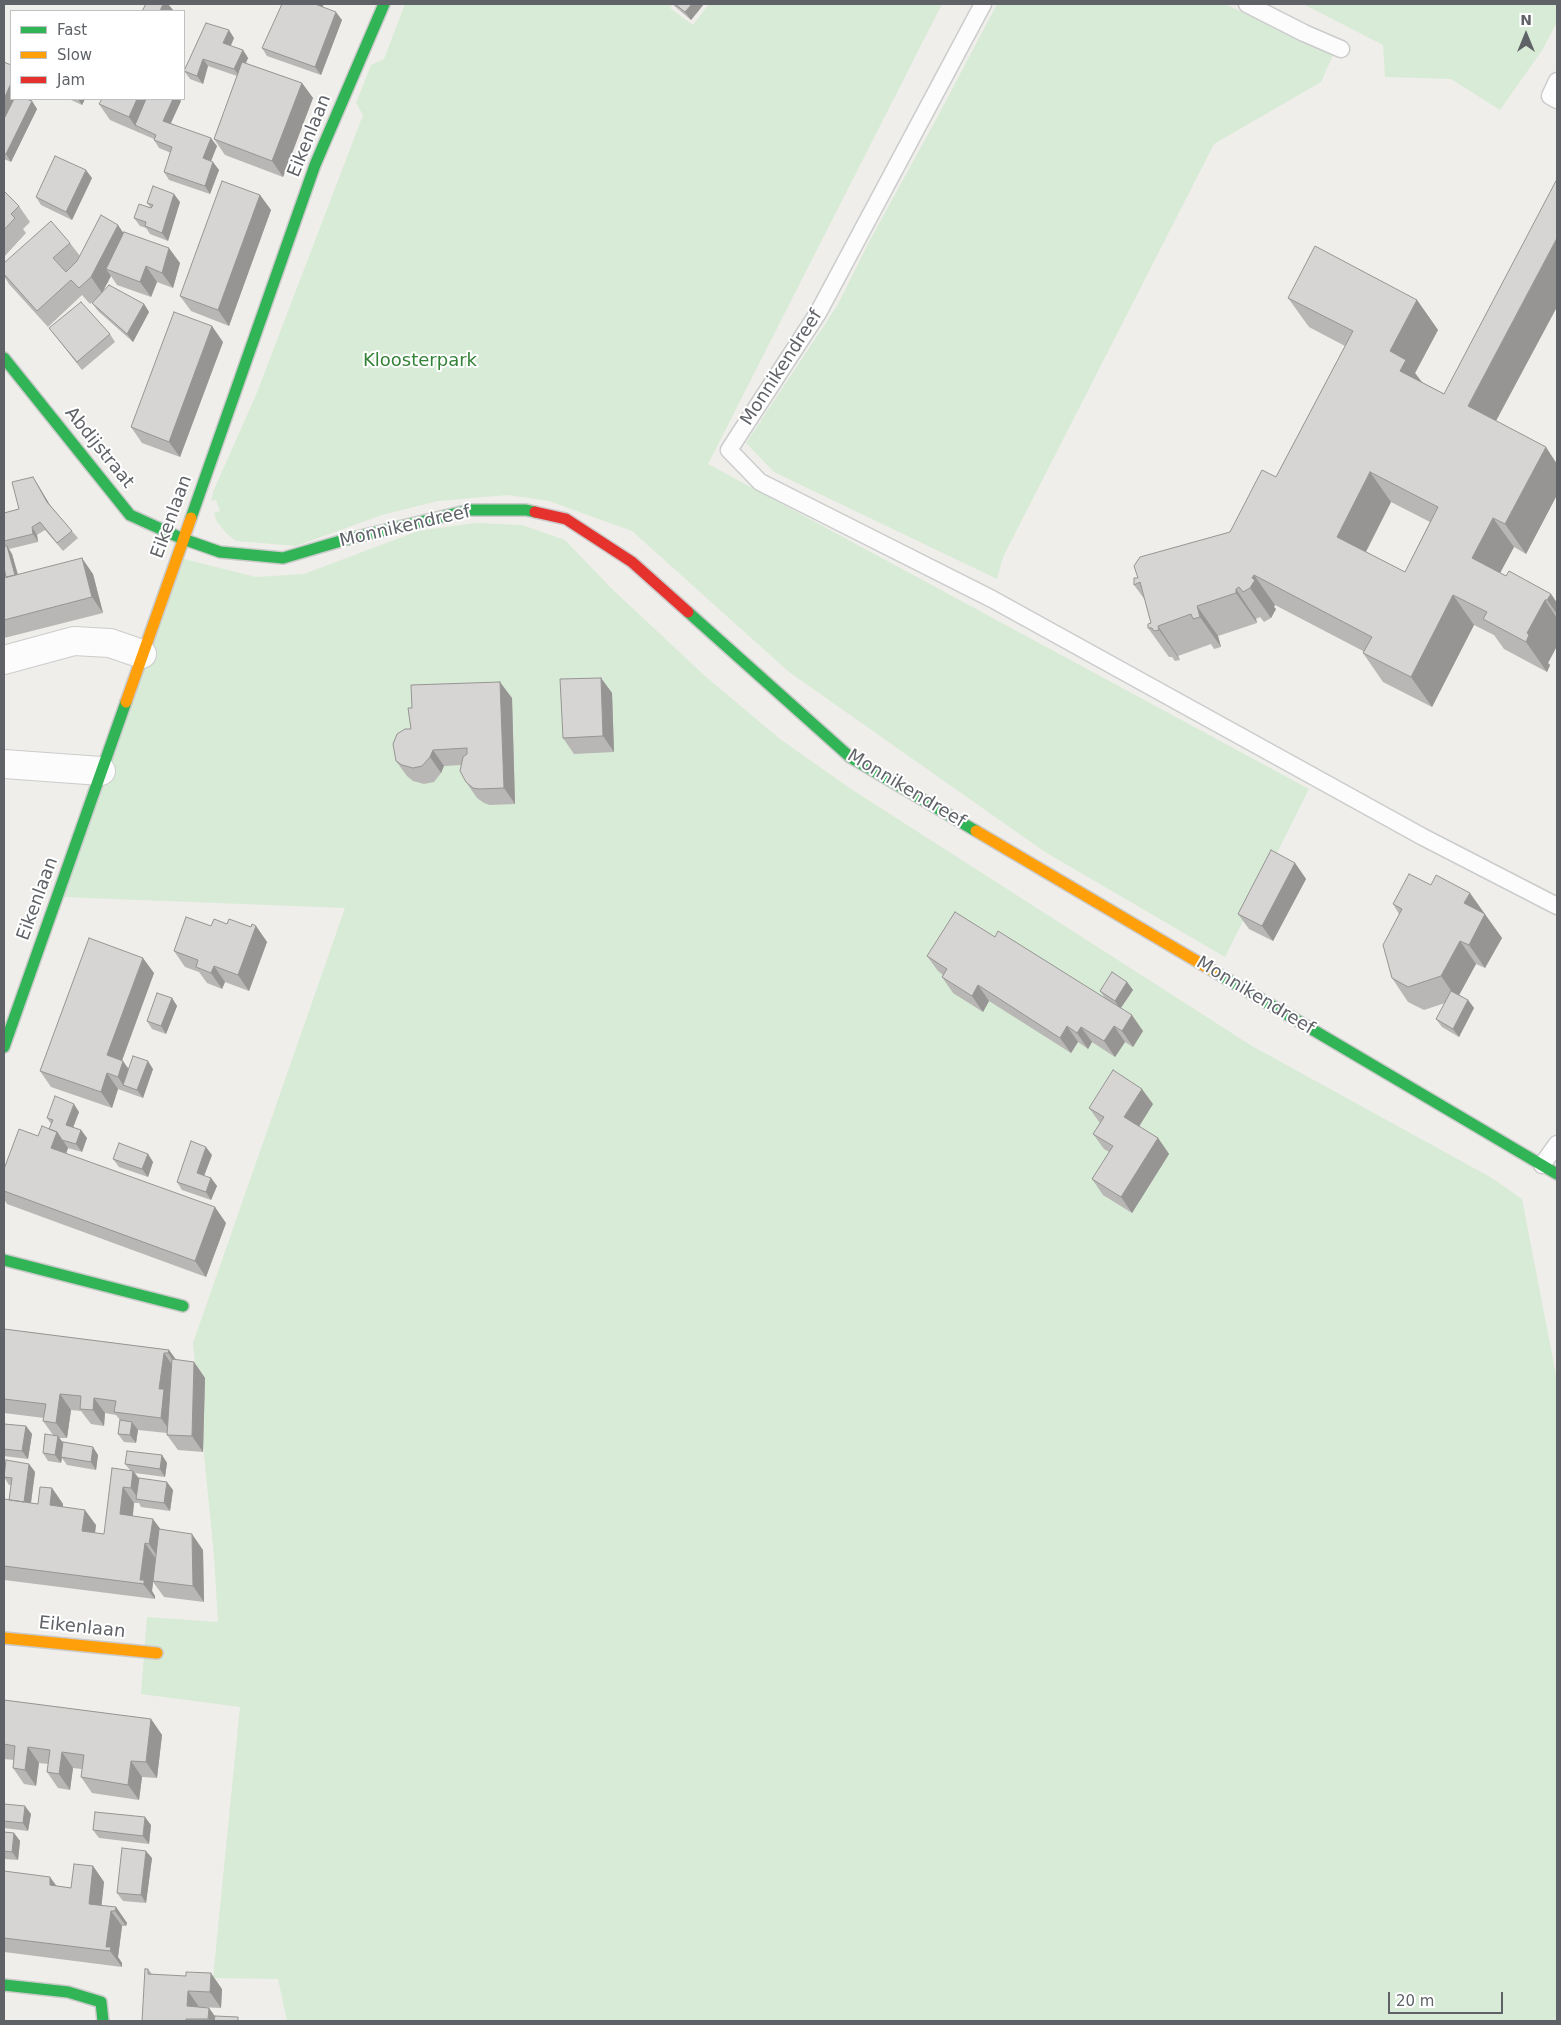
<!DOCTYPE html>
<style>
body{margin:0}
#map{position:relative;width:1561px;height:2025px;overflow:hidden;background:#efeeea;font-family:"DejaVu Sans",sans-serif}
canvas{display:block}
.frame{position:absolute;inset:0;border:5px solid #5f6368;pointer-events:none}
.legend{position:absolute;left:10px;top:10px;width:175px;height:90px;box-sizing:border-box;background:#fff;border:1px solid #bfc1c3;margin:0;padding:6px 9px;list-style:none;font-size:15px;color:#5f6368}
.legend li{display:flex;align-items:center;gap:10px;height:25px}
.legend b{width:25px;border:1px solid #bfc1c3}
.north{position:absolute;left:1501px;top:10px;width:50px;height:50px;-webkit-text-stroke:4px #fff;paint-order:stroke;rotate:0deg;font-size:14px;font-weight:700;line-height:20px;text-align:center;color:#5f6368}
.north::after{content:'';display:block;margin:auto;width:18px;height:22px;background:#5f6368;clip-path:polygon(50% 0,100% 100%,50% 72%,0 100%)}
.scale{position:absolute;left:1388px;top:1992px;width:115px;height:22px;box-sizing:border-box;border:2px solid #5f6368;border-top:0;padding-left:6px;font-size:15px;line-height:18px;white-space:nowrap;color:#5f6368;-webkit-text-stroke:4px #fff;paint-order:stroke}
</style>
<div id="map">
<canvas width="1561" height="2025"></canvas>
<div class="frame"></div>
<ul class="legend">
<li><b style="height:6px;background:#30b455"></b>Fast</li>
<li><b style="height:6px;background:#ff9f0a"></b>Slow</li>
<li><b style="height:6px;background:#e5322d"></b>Jam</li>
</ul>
<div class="north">N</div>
<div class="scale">20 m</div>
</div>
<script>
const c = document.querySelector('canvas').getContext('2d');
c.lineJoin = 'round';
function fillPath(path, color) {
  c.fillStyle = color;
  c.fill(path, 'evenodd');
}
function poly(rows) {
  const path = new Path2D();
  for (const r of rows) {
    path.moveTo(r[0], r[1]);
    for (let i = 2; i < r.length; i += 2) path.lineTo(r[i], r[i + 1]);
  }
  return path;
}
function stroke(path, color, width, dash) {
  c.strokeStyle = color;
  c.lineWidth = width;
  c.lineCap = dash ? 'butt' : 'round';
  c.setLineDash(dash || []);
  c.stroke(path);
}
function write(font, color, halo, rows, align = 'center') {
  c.font = font + ' "DejaVu Sans",sans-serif';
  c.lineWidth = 4;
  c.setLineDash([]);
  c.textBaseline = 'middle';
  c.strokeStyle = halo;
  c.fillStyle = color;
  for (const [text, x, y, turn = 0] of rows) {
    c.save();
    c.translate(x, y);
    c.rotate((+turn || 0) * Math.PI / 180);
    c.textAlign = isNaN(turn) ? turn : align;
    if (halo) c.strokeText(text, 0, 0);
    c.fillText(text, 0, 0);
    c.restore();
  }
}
fillPath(poly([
 [405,4,673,4,670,8,693,25,709,4,942,4,708,464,1309,789,1225,957,1045,852,789,672,632,531,549,501,508,495,438,501,382,515,296,546,236,541,227,534,217,522,214,513,220,511,216,500,211,501,213,492,256,395,363,115,356,103,371,65,384,59],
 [997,4,1225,4,1333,55,1321,82,1214,144,1003,557,997,579,774,472,746,443,837,306,870,240,938,116],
 [1303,4,1557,4,1557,22,1543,49,1500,110,1451,79,1385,77,1383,45],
 [475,523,522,525,565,540,611,588,705,676,780,739,851,789,1252,1046,1492,1178,1522,1199,1557,1380,1557,2021,287,2021,278,1979,213,1978,240,1707,141,1694,147,1617,218,1622,214,1556,193,1343,345,908,63,897,180,558,256,577,304,574,418,531]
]), '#d8ebd6');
const lane = poly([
 [983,4,818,313,729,450,760,482,992,599,1423,837,1557,906],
 [1247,4,1304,33,1341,49],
 [1557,81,1550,96,1557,100],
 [1542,1165,1557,1144]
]);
const street = poly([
 [4,660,74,641,110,643,142,654],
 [4,764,101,771]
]);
const fast = poly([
 [4,358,130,515,183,539,220,552,283,558,344,540,470,510,526,510,535,512],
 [191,518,315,165,384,4],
 [688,612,850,757,976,831],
 [1215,972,1557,1174],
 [4,1047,126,702],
 [4,1260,183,1306],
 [4,1985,68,1992,101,2002,103,2021]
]);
const slow = poly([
 [126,702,191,518],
 [976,831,1215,972],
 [4,1638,157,1653]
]);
const jam = poly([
 [535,512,566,519,632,562,688,612]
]);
stroke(lane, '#cbcccc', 19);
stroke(street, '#cbcccc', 30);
stroke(fast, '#cacacb', 14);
stroke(slow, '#cacacb', 14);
stroke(jam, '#cacacb', 14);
stroke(lane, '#fdfcfc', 16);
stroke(street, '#fdfcfc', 28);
stroke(fast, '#30b455', 11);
stroke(slow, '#ff9f0a', 11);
stroke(jam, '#e5322d', 11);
fillPath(poly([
 [672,4,704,4,691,20],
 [322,7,342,20,321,75,267,56,262,48],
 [234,38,231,46,243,50,248,58,246,63,302,83,313,98,283,177,225,155,214,139,237,76,208,66,203,84,190,79,184,71],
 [4,62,11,99,32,101,37,109,11,162,4,159],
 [69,99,85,99,82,105],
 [102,99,179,99,181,101,171,123,217,146,211,161,219,170,210,194,169,180,164,172,171,153,159,148,154,140,154,139,110,120,99,104],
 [92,178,72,220,41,205,36,197],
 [4,191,19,206,30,222,23,229,26,233,4,257],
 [260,195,271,210,229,326,191,311,180,296],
 [180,202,168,241,150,234,146,228,140,226,134,218,151,208,147,203],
 [123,232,180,263,173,288,157,282,151,297,117,285,111,276,103,291,144,304,149,312,133,342,98,311,92,303,99,296,90,304,82,295,48,327,9,284,4,276,4,274,70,243,80,256],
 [1288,298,1417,300,1438,330,1415,373,1422,382,1496,421,1557,464,1557,495,1526,554,1514,547,1500,573,1506,576,1551,594,1557,603,1557,646,1548,663,1550,665,1547,672,1504,649,1494,635,1474,625,1432,707,1383,682,1363,653,1363,651,1275,605,1274,607,1276,609,1271,618,1264,622,1260,617,1256,619,1257,623,1218,636,1221,647,1214,649,1211,644,1178,656,1180,660,1175,661,1172,657,1169,657,1148,628,1151,623,1145,600,1134,585,1138,578,1230,532,1276,477,1345,346,1309,327],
 [1391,502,1430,522,1405,572,1366,552],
 [49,328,110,334,115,342,82,370],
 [223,342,180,457,142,443,131,427],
 [33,477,50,505,72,531,78,538,63,551,45,530,37,535,38,542,9,549,12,554,18,574,93,574,103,613,4,638,4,578,6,577,4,545,4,513,19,509],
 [601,678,612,693,614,752,574,754,563,738],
 [512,698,515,804,490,805,484,803,477,798,466,782,462,765,444,766,441,773,434,782,424,784,413,781,407,776,396,761,411,729,412,708],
 [1295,863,1306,879,1273,941,1249,929,1238,914],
 [1393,904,1484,914,1502,938,1485,968,1476,964,1459,995,1468,1000,1474,1008,1459,1037,1442,1027,1436,1019,1445,1003,1424,1010,1408,1002,1392,978,1399,914],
 [227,924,251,927,256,926,267,942,249,991,225,982,222,989,207,983,199,972,185,967,174,951,211,926],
 [995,937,1105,998,1100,991,1127,982,1133,990,1121,1008,1143,1031,1133,1047,1125,1042,1115,1057,1092,1042,1088,1049,1078,1042,1071,1053,989,1001,983,1012,953,993,942,977,943,975,938,971,927,956],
 [154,973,122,1061,129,1069,153,1069,143,1098,118,1089,112,1108,51,1087,40,1071],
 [172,998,177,1006,166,1034,152,1029,147,1021],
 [1153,1104,1139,1126,1158,1138,1169,1154,1132,1213,1103,1195,1092,1179,1109,1152,1104,1149,1093,1134,1100,1123,1089,1108],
 [79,1112,73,1127,81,1130,87,1138,82,1152,68,1148,66,1154,226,1223,206,1277,7,1204,4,1199,4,1169,38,1136,49,1129,51,1124,47,1118],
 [148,1154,153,1162,148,1177,119,1167,113,1159],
 [212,1155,204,1176,211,1178,217,1186,211,1200,182,1190,177,1182],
 [4,1329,169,1350,176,1360,194,1362,205,1378,203,1452,178,1450,167,1435,167,1433,138,1430,136,1443,124,1442,118,1434,120,1420,116,1415,105,1413,104,1426,91,1424,81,1411,71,1410,67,1438,59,1438,63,1443,98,1455,96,1470,67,1465,62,1458,61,1463,48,1461,43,1453,53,1435,43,1421,44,1418,4,1413],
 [4,1424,26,1426,32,1434,28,1459,4,1456],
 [162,1455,167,1463,165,1477,135,1473,139,1478,173,1490,170,1511,141,1507,139,1503,134,1503,133,1516,203,1550,204,1602,164,1597,153,1582,152,1591,155,1596,155,1599,4,1580,4,1499,9,1500,11,1485,9,1485,4,1477,29,1464,35,1472,31,1503,38,1504,52,1488,63,1504,63,1507,96,1525,95,1533,104,1534,130,1470,125,1464],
 [4,1700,151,1719,162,1735,157,1778,142,1777,139,1800,92,1793,81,1777,82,1769,73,1768,70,1790,58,1788,47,1772,48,1764,39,1763,36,1786,24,1784,13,1768,14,1760,4,1759,4,1764],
 [4,1804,31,1814,28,1831,4,1828],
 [151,1825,149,1844,99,1838,93,1830],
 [4,1832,14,1833,20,1841,18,1860,4,1859],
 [152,1858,146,1903,123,1901,117,1893],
 [93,1866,104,1882,101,1906,116,1907,127,1923,126,1926,122,1926,118,1957,122,1963,122,1967,4,1952,4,1871,57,1886,71,1888],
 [148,1969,152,1974,222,1989,221,2008,199,2007,209,2008,215,2016,241,2021,142,2021]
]), '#b8b7b5');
fillPath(poly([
 [163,4,168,4,174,11,160,11],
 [315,4,324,4,320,12],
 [692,4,704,4,691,20,685,12],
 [336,12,342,20,321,75,315,67],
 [229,30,234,38,228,51,223,43],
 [243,50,248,58,240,77,234,69],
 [203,59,208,66,203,84,197,76],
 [11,83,11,99,22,99,4,138,4,99],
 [302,83,313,98,283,177,272,161],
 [78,99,85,99,82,105],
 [137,99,149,99,135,125,140,133,129,117],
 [173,99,179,99,181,101,168,129,163,121],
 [32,101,37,109,11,162,6,154],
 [211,138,217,146,209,166,203,158],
 [213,162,219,170,210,194,205,186],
 [86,170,92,178,72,220,66,212],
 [174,194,180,202,168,241,162,233],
 [260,195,271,210,229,326,218,310],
 [118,225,129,241,106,269,111,276,102,293,91,277],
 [1557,238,1557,307,1488,436,1468,406],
 [169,248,180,263,173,288,162,273],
 [146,266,157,282,151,297,140,282],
 [1417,300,1438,330,1415,373,1427,389,1400,371,1390,351],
 [144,304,149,312,133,342,127,334],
 [212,326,223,342,180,457,169,442],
 [1546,447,1557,464,1557,495,1526,554,1505,524],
 [1370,472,1391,502,1358,567,1337,537],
 [33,477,38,485,53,510,47,502],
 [1493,518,1514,547,1492,588,1472,558],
 [32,527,37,535,38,542,33,534],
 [7,546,12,554,21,587,16,579],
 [82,558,93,574,103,613,92,597],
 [1254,575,1275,605,1274,607,1276,609,1271,618,1250,588,1252,578],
 [1236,589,1256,619,1257,623,1236,593],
 [1551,594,1557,603,1557,614,1547,600],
 [1453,595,1474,625,1432,707,1411,677],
 [1545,600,1557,618,1557,646,1548,663,1550,665,1547,672,1526,642,1527,633],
 [1197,606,1218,636,1221,647,1200,617],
 [1158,626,1178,656,1180,660,1159,630],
 [601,678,612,693,614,752,603,736],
 [500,682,512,698,515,804,504,788],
 [433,750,444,766,441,773,430,757],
 [1295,863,1306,879,1273,941,1262,926],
 [1470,893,1502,938,1485,968,1469,945,1464,903],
 [256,926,267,942,249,991,238,975],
 [1460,941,1476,964,1457,999,1441,976],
 [143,958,154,973,118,1071,107,1055],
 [214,966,225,982,222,989,211,973],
 [1127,982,1133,990,1120,1009,1115,1001],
 [978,985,989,1001,983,1012,972,996],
 [172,998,177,1006,166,1034,161,1026],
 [1468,1000,1474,1008,1459,1037,1453,1029],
 [1132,1015,1143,1031,1133,1047,1122,1031],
 [1067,1026,1078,1042,1071,1053,1060,1038],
 [1114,1026,1125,1042,1115,1057,1104,1041],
 [1081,1027,1092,1042,1088,1049,1077,1033],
 [123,1061,134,1077,123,1085,118,1077],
 [148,1061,153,1069,143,1098,137,1090],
 [107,1073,118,1089,112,1108,101,1092],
 [1142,1089,1153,1104,1135,1133,1124,1117],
 [74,1104,79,1112,71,1133,66,1125],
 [81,1130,87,1138,82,1152,76,1144],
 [57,1132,68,1148,62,1164,51,1148],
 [1158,1138,1169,1154,1132,1213,1121,1197],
 [206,1147,212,1155,202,1181,197,1173],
 [148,1154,153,1162,148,1177,142,1169],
 [211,1178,217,1186,211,1200,206,1192],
 [215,1207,226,1223,206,1277,195,1261],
 [169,1350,180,1365,179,1369,168,1353],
 [164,1353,175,1369,172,1434,161,1418,159,1389],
 [194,1362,205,1378,203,1452,192,1436],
 [60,1394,71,1410,67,1438,56,1423],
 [94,1398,105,1413,104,1426,93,1410],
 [132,1422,138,1430,136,1443,130,1435],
 [26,1426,32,1434,28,1459,22,1451],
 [58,1436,64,1444,61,1463,55,1455],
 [93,1447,98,1455,96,1470,91,1462],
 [162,1455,167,1463,165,1477,160,1469],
 [29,1464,35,1472,29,1517,23,1509],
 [133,1471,144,1486,139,1500,131,1488],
 [167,1482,173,1490,170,1511,164,1503],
 [123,1487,134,1503,131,1530,120,1514],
 [52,1488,63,1504,61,1521,50,1505],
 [85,1510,96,1525,93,1547,82,1531],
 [153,1519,164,1534,160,1560,149,1544],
 [192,1534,203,1550,204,1602,193,1586],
 [145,1543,156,1559,152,1591,155,1596,155,1599,140,1580],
 [151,1719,162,1735,157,1778,146,1762],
 [28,1747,39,1763,36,1786,25,1770],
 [62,1752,73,1768,70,1790,59,1774],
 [131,1761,142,1777,139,1800,128,1785],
 [25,1806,31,1814,28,1831,23,1823],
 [145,1817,151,1825,149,1844,143,1836],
 [14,1833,20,1841,18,1860,12,1852],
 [146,1851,152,1858,146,1903,141,1895],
 [93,1866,104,1882,100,1920,89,1904],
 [50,1877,61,1892,50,1885],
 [116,1907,127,1923,126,1926,115,1911],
 [111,1911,122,1926,118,1957,122,1963,122,1967,110,1951,106,1947],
 [211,1973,222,1989,221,2008,210,1992],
 [188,1991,199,2007,187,2006],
 [209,2008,218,2021,210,2021,208,2019]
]), '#969594');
const building = poly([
 [146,4,163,4,160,11,142,11,146,4],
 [282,4,315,4,336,12,315,67,262,48,282,4],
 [675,4,692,4,685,12,675,4],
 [206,23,229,30,223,43,243,50,234,69,203,59,197,76,184,71,206,23],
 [4,62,11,65,11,83,4,99,4,62],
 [242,62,302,83,272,161,214,139,242,62],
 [14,99,26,99,32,101,6,154,4,154,4,119,14,99],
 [102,99,137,99,129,117,99,104,102,99],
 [146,99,173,99,163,121,211,138,203,158,213,162,205,186,164,172,172,147,154,140,156,135,135,125,146,99],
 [55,156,86,170,66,212,36,197,55,156],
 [1557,179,1557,238,1468,406,1546,447,1505,524,1493,518,1472,558,1506,576,1509,571,1551,594,1547,600,1545,600,1527,633,1529,635,1526,642,1483,619,1487,612,1453,595,1411,677,1363,653,1372,637,1254,575,1252,578,1255,580,1250,588,1243,592,1239,587,1236,589,1236,593,1197,606,1200,617,1193,619,1191,614,1158,626,1159,630,1154,631,1152,628,1148,628,1148,624,1151,623,1140,582,1134,585,1134,578,1138,578,1134,566,1140,557,1230,532,1262,470,1276,477,1353,331,1288,298,1315,246,1417,300,1390,351,1406,360,1400,371,1444,394,1557,179],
 [1370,472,1438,507,1405,572,1337,537,1370,472],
 [222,181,260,195,218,310,180,296,222,181],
 [153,186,174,194,162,233,145,226,146,222,134,218,139,204,151,208,153,205,147,203,153,186],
 [4,191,19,206,11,214,15,218,4,230,4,191],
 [101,215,118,225,91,277,79,288,71,280,37,311,4,274,4,263,51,221,70,243,53,258,66,272,77,261,101,215],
 [124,232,169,248,162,273,146,266,140,282,106,269,124,232],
 [109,285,144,304,127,334,92,303,109,285],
 [81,302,110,334,77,362,49,328,81,302],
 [174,312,212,326,169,442,131,427,174,312],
 [33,477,47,502,72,531,57,543,40,522,32,527,33,534,4,541,4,513,19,509,12,482,33,477],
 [4,546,7,546,15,575,6,577,4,567,4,546],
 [82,558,92,597,4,620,4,578,82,558],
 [601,678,603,736,563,738,560,679,601,678],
 [500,682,504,788,479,789,473,788,466,782,460,771,463,757,467,754,467,748,433,750,430,757,422,766,413,768,402,765,396,761,393,744,397,734,405,729,411,729,408,708,412,708,411,685,500,682],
 [1271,850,1295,863,1262,926,1238,914,1271,850],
 [1409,874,1431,885,1436,875,1470,893,1464,903,1485,914,1469,945,1460,941,1441,976,1408,987,1392,978,1383,945,1402,909,1393,904,1409,874],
 [955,912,995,937,998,931,1132,1015,1122,1031,1114,1026,1104,1041,1081,1027,1077,1033,1067,1026,1060,1038,978,985,972,996,942,977,947,969,927,956,955,912],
 [186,917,211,926,214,919,227,924,229,919,251,927,252,924,256,926,238,975,214,966,211,973,196,967,198,960,174,951,186,917],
 [89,938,143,958,107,1055,123,1061,118,1077,107,1073,101,1092,40,1071,89,938],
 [1112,972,1127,982,1115,1001,1100,991,1112,972],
 [1451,991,1468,1000,1453,1029,1436,1019,1451,991],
 [157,993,172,998,161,1026,147,1021,157,993],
 [133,1056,148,1061,137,1090,123,1085,133,1056],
 [1113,1070,1142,1089,1124,1117,1158,1138,1121,1197,1092,1179,1113,1146,1093,1134,1104,1117,1089,1108,1113,1070],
 [55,1096,74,1104,66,1125,81,1130,76,1144,62,1140,57,1132,49,1129,53,1120,47,1118,55,1096],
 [42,1126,57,1132,51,1148,215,1207,195,1261,4,1191,4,1169,19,1129,38,1136,42,1126],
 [191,1141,206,1147,197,1173,211,1178,206,1192,177,1182,191,1141],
 [119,1143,148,1154,142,1169,113,1159,119,1143],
 [4,1329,169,1350,168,1353,164,1353,159,1389,164,1389,161,1418,114,1412,116,1401,94,1398,93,1410,80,1409,81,1396,60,1394,56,1423,43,1421,46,1404,4,1399,4,1329],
 [172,1359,194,1362,192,1436,167,1435,172,1359],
 [120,1420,132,1422,130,1435,118,1434,120,1420],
 [4,1424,26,1426,22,1451,4,1449,4,1424],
 [45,1434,58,1436,55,1455,43,1453,45,1434],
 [63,1442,93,1447,91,1462,61,1457,63,1442],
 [127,1451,162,1455,160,1469,125,1464,127,1451],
 [6,1460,29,1464,24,1502,9,1500,12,1478,4,1477,6,1460],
 [112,1468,133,1471,131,1488,123,1487,120,1514,153,1519,149,1544,145,1543,140,1580,144,1580,144,1584,4,1566,4,1499,38,1504,40,1487,52,1488,50,1505,85,1510,82,1531,104,1534,112,1468],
 [139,1478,167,1482,164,1503,136,1499,139,1478],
 [159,1529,192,1534,193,1586,153,1581,159,1529],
 [4,1700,151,1719,146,1762,131,1761,128,1785,81,1777,84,1755,62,1752,59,1774,47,1772,50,1750,28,1747,25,1770,13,1768,15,1746,4,1744,4,1700],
 [4,1804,25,1806,23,1823,4,1821,4,1804],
 [95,1812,145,1817,143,1836,93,1830,95,1812],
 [4,1832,14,1833,12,1852,4,1851,4,1832],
 [122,1848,146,1851,141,1895,117,1893,122,1848],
 [74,1864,93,1866,89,1904,116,1907,115,1911,111,1911,106,1947,111,1947,110,1951,4,1938,4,1871,50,1877,50,1885,71,1888,74,1864],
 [145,1969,148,1969,148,1974,186,1976,186,1972,211,1973,210,1992,188,1991,187,2006,209,2008,208,2019,186,2019,186,2021,142,2021,145,1969],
 [215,2016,238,2017,238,2021,214,2021,215,2016]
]);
fillPath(building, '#d6d5d3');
stroke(building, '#969594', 1);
write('18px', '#5f6368', '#fff', [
 ["Eikenlaan",310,136,-68],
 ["Monnikendreef",782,368,-57],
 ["Abdijstraat",99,448,51],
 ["Eikenlaan",172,517,-70],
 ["Monnikendreef",405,527,-13],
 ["Monnikendreef",906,789,31],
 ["Eikenlaan",38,899,-70],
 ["Monnikendreef",1255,996,31],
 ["Eikenlaan",82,1628,6]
]);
write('18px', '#348238', '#fff', [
 ["Kloosterpark",420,361]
]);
</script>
